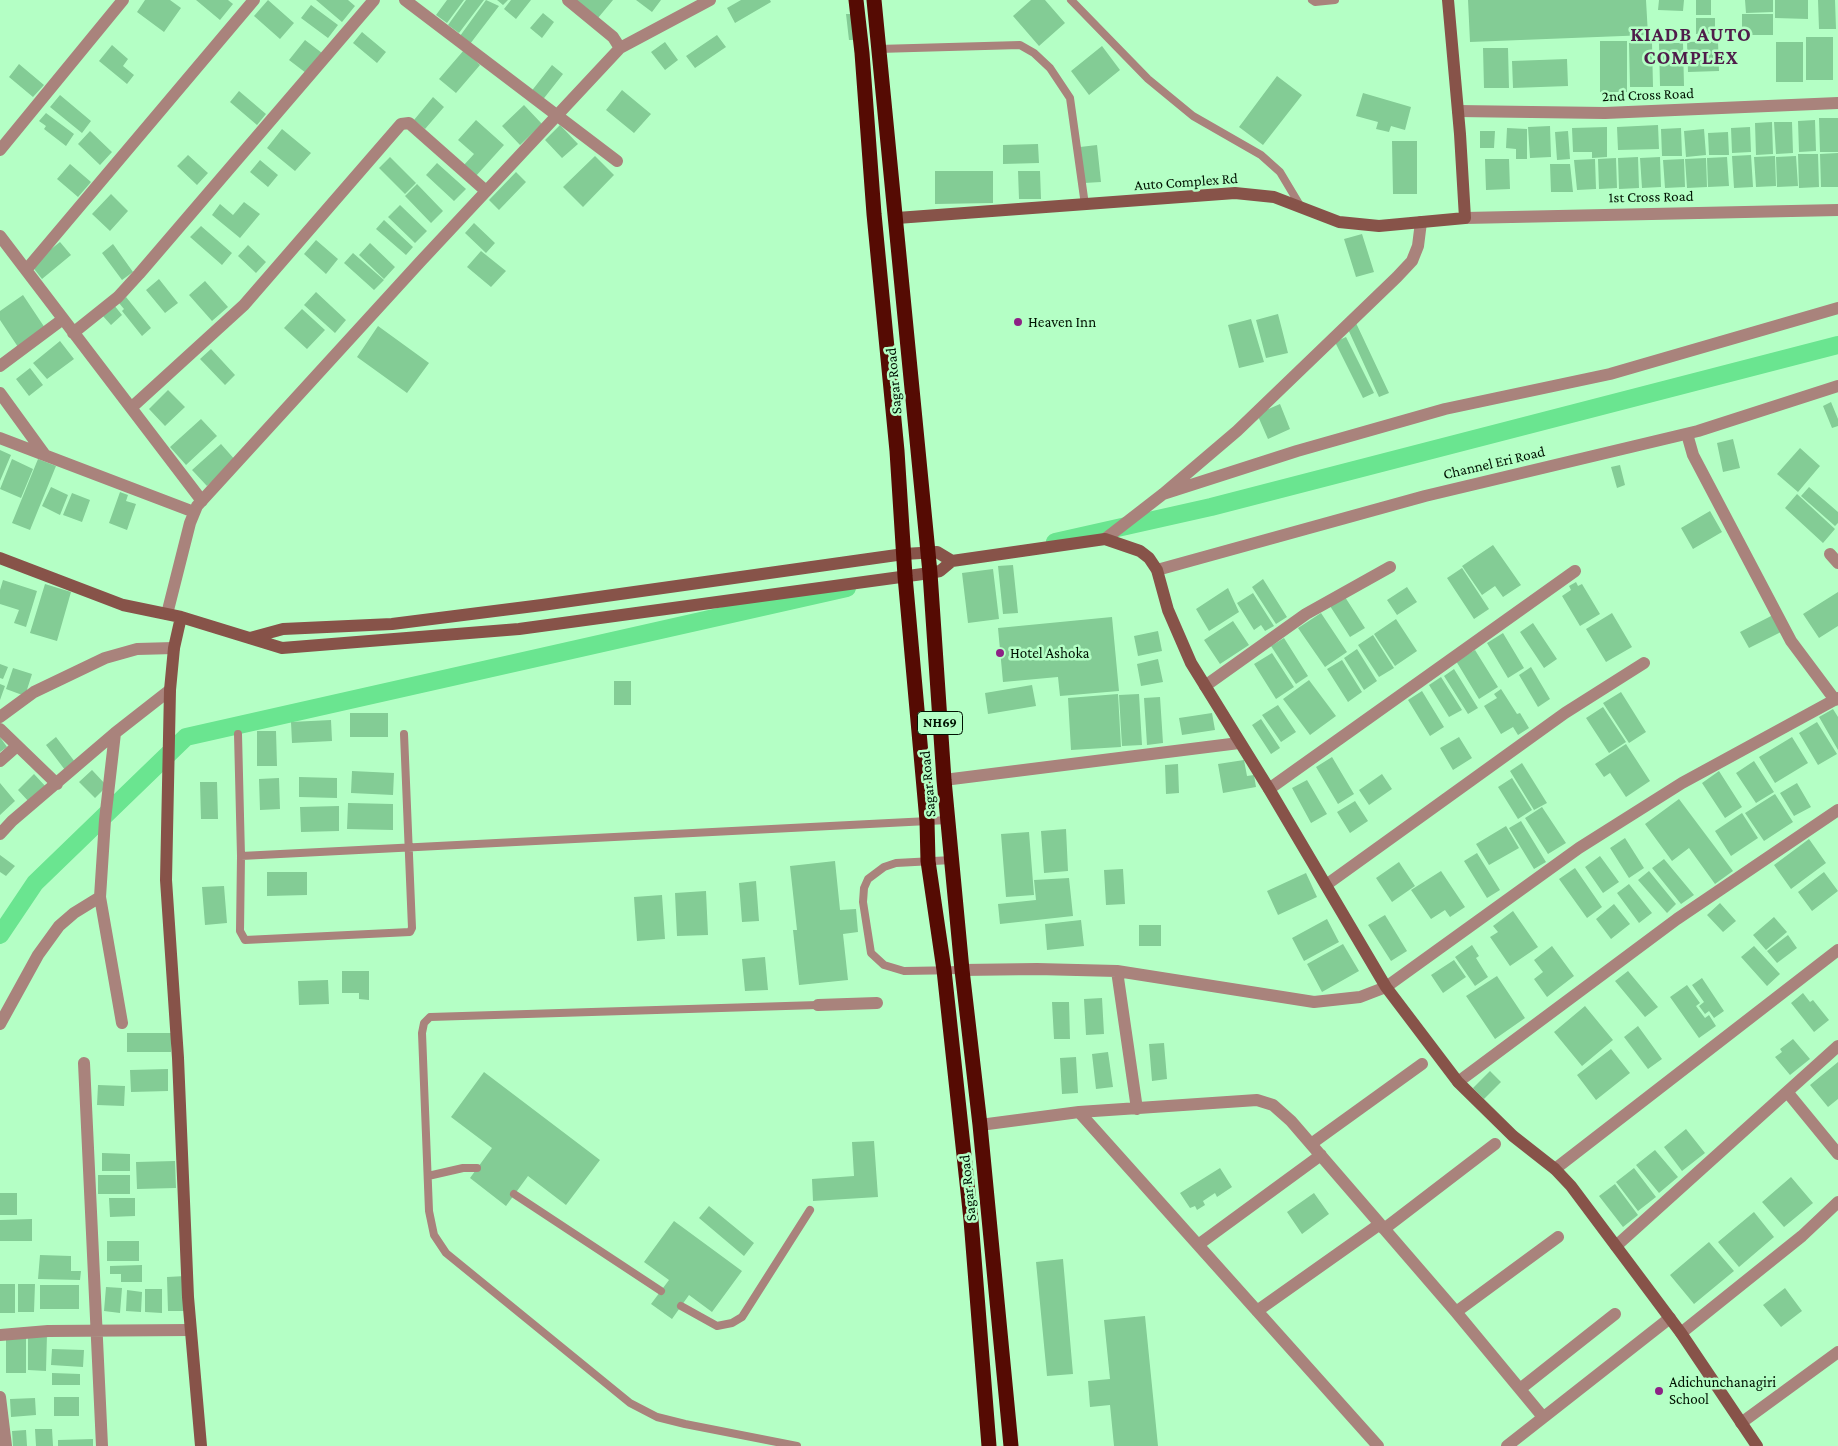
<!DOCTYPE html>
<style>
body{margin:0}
canvas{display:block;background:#b4ffc5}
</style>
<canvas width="1838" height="1446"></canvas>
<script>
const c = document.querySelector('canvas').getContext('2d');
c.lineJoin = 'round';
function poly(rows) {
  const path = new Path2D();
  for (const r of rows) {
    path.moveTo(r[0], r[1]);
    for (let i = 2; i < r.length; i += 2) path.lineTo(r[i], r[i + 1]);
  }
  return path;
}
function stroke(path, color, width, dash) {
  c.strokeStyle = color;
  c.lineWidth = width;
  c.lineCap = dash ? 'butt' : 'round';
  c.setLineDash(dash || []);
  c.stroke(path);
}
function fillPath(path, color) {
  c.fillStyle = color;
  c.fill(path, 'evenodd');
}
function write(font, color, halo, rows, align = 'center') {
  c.font = font + ' "Crimson Pro",serif';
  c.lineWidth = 5;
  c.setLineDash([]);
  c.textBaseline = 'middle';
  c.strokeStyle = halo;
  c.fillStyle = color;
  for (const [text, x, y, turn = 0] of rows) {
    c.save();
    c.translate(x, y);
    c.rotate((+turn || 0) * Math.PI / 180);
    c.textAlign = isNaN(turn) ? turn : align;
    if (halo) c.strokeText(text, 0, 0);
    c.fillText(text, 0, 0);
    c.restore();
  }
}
stroke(poly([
 [1055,542,1211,507,1838,345],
 [0,935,35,883,186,737,847,588]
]), '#6ae590', 18);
fillPath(poly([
 [145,0,170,0,181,8,164,32,137,12],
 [196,0,228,0,233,4,220,20],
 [268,0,294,23,280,39,254,16],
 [316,0,348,0,355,6,342,22],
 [447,0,464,0,447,23,436,15],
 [466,0,484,0,459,33,448,25],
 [486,0,499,6,470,44,460,36],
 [497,0,508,0,503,5],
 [511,0,531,0,516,19,504,9],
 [576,0,613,0,598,18],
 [636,0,661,0,652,12],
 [741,0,770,0,771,2,735,23,727,8],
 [1031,0,1045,0,1065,23,1039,46,1013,16],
 [1468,0,1646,0,1648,35,1470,42],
 [1659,0,1684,0,1683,11,1658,10],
 [1696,0,1711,0,1711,15,1696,15],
 [1745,0,1773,0,1773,12,1746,13],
 [1775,0,1808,0,1808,19,1775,18],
 [1818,0,1835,0,1836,29,1819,29],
 [311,5,338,25,328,38,301,18],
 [543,13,554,22,542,38,530,28],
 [846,14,853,14,857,40,849,40],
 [1742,14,1773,14,1773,35,1742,35],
 [1696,18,1715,18,1715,34,1696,34],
 [362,32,386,52,377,63,353,43],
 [717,35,726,47,695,68,686,56],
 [1806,37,1833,37,1833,80,1806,80],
 [305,40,322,53,306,73,289,60],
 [1600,41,1627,41,1627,92,1600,92],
 [1718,41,1719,71,1688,72,1687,42],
 [665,42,678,60,665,70,651,52],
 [1776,42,1803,42,1803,82,1776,82],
 [1629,43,1652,43,1653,87,1630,87],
 [1659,43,1683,43,1684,86,1660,86],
 [112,45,128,59,123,66,134,75,127,84,99,61],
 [1102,46,1120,70,1089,95,1071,71],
 [1483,48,1508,48,1509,88,1484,88],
 [464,50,480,65,456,93,439,79],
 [1567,59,1568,86,1513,88,1512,61],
 [19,64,44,85,33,97,9,77],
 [552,65,563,74,541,102,530,93],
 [1277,76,1302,95,1263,145,1239,127],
 [622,90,651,114,634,133,606,110],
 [239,91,266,114,257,125,230,102],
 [1363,93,1411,107,1405,130,1391,126,1389,132,1376,129,1378,122,1356,116],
 [60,95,91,121,82,133,50,107],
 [433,97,444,107,425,129,414,120],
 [524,105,542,124,520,145,502,126],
 [46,113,74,134,66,146,44,129,46,126,39,121],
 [1819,118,1838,118,1838,152,1820,152],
 [476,120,504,145,475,177,463,166,474,154,458,140],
 [1815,120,1816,151,1799,152,1798,121],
 [1772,122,1773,154,1756,155,1755,123],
 [1774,122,1792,122,1793,153,1776,154],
 [560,125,578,144,562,158,545,140],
 [1658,125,1659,149,1618,150,1617,127],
 [1550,126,1551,157,1530,158,1528,127],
 [1607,127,1607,157,1592,158,1592,152,1573,152,1572,128],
 [1750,127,1751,152,1732,153,1731,128],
 [1507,128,1527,129,1527,159,1516,159,1516,149,1506,148],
 [1681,128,1682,156,1662,156,1661,129],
 [282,129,311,153,295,171,267,148],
 [1704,129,1706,155,1686,157,1684,131],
 [90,131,112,152,100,165,78,144],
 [1480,131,1495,131,1494,148,1480,148],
 [1568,131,1570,159,1557,160,1555,132],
 [1728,132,1729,155,1709,155,1708,133],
 [1392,141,1417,141,1417,194,1393,194],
 [1038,144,1039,163,1003,164,1003,145],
 [1097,145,1101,182,1084,183,1080,147],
 [1838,153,1838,187,1821,187,1820,154],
 [1798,154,1818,154,1819,187,1799,188],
 [188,155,208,173,197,185,177,166],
 [1751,155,1753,187,1734,188,1732,156],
 [595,156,614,175,583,207,563,187],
 [1775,156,1776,186,1756,187,1754,157],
 [1796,156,1798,186,1777,187,1776,157],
 [390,157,416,183,405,194,379,168],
 [1638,157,1639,188,1619,189,1618,158],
 [1660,157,1661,187,1642,188,1640,158],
 [1727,157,1729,186,1708,187,1707,158],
 [1616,158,1617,188,1599,189,1598,159],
 [1706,158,1707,187,1687,188,1685,159],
 [1485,159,1509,159,1510,189,1486,190],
 [1595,159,1596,189,1577,190,1574,160],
 [1684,159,1685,187,1665,188,1663,160],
 [260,160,278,175,268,187,250,172],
 [437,163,466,189,454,201,426,175],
 [70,164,91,182,78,197,57,179],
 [1550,164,1570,164,1573,192,1551,192],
 [935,171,993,171,993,203,935,204],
 [1018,171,1040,171,1041,199,1019,199],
 [516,172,526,182,499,210,489,200],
 [417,184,443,211,431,223,405,196],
 [111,194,128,211,110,231,92,214],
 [244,202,260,214,240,238,212,215,220,204,233,215],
 [400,205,427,231,415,243,388,217],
 [384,220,413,247,406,255,376,229],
 [474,223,495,243,486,253,465,233],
 [201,226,232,253,222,265,190,237],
 [1362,234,1374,272,1356,277,1344,239],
 [316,240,338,259,326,274,304,254],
 [60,242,71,255,42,279,31,265],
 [370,243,395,267,384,279,359,255],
 [113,244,133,272,122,280,102,253],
 [248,245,266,262,256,273,238,256],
 [481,251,506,271,491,287,467,267],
 [353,253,384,280,374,290,344,263],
 [159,279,178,303,165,313,146,290],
 [205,281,228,307,212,321,189,295],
 [316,292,346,320,335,333,304,305],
 [23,295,45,328,18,347,0,320,0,311],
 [126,297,151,328,142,336,122,311,124,309,119,303],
 [114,305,122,315,111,325,102,315],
 [302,309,325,330,307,349,284,328],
 [1278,314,1288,353,1266,358,1256,320],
 [1251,319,1264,362,1239,368,1228,325],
 [1356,323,1389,393,1379,397,1347,327],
 [378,326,429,363,407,393,357,357],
 [1346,337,1374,393,1363,398,1335,342],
 [60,341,74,359,47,379,33,363],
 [211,349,235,375,225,385,200,359],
 [30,368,43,385,29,396,16,379],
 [168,390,185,407,165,426,149,409],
 [1831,402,1838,419,1838,426,1832,428,1823,406],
 [1280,404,1290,429,1268,439,1257,414],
 [201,419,217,436,186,465,170,447],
 [1733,439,1740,468,1723,472,1717,443],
 [221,444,236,461,207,486,192,470],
 [1800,448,1820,466,1798,492,1777,474],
 [0,450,11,455,0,481],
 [12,459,33,469,21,498,0,489],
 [38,459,56,466,30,530,12,523],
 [1620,465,1625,485,1617,488,1611,467],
 [51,487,68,495,60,515,42,506],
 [1809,487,1838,512,1838,523,1835,526,1801,496],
 [120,492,128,495,126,501,136,504,127,530,109,523],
 [72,493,90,500,82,522,63,515],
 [1797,494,1835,529,1823,543,1785,508],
 [1710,511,1722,532,1693,549,1681,528],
 [1493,545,1521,585,1503,597,1495,586,1482,595,1462,566],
 [1013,565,1018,613,1003,614,998,566],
 [1462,568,1489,609,1474,619,1447,578],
 [993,569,999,619,968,623,962,573],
 [1263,579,1287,617,1276,624,1252,587],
 [3,580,37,591,26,627,14,623,19,610,0,604,0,590],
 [1576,582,1578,586,1582,584,1600,614,1580,626,1562,596,1571,590,1569,586],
 [45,584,71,592,57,641,30,633],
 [1407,587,1417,602,1397,615,1387,600],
 [1228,588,1239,612,1209,631,1196,609],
 [1838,592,1838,626,1819,638,1803,614],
 [1253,593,1274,626,1265,631,1261,625,1254,630,1237,603],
 [1345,597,1365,628,1350,637,1330,606],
 [1321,613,1347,652,1325,667,1298,628],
 [1612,613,1632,647,1606,662,1586,629],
 [1773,615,1781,632,1749,648,1740,632],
 [1112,617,1119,691,1060,696,1058,677,1003,682,998,628],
 [1396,619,1417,651,1395,666,1374,634],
 [1233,621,1249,645,1220,664,1204,640],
 [1533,623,1557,659,1544,668,1520,632],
 [1158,631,1162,651,1138,656,1134,636],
 [1503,633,1524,668,1508,678,1487,643],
 [1373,635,1394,668,1379,677,1358,645],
 [1284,638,1308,676,1296,684,1271,646],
 [1357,649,1377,681,1364,690,1344,658],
 [1475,650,1498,687,1479,699,1456,661],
 [1272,653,1294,687,1276,699,1254,664],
 [1158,659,1163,682,1141,686,1137,664],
 [1342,660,1362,692,1348,702,1327,669],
 [0,664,8,667,3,679,0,678],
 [1531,667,1550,699,1538,707,1519,675],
 [13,668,32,674,25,696,6,689],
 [1454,669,1478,708,1468,714,1444,676],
 [1441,677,1462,710,1449,717,1429,685],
 [1309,680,1336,716,1310,735,1283,699],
 [614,681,631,681,631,705,614,705],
 [0,684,5,686,0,700],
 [1032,685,1036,706,988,714,985,693],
 [1501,689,1517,714,1520,713,1529,728,1518,735,1513,727,1501,734,1484,706,1497,698,1494,694],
 [1422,691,1444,727,1430,736,1408,700],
 [1621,692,1646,732,1629,743,1603,703],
 [1118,694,1121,747,1071,750,1068,698],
 [1139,694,1142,745,1122,746,1119,695],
 [1160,697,1163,743,1147,745,1144,698],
 [1278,705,1296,732,1281,742,1262,715],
 [1603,707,1626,742,1609,753,1586,718],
 [1833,709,1838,717,1838,750,1819,717],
 [350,713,388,713,388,737,350,737],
 [1212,713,1215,730,1182,735,1179,718],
 [1261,719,1280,748,1271,754,1252,725],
 [331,720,332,741,292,743,291,722],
 [1817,722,1837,754,1818,765,1799,733],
 [257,731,276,731,277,766,257,766],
 [0,737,7,747,0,752],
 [56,737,75,762,65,770,46,745],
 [1459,737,1472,758,1453,770,1440,748],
 [1792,737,1808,763,1775,783,1759,757],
 [1626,744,1650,781,1626,797,1610,773,1604,777,1595,764],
 [1332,757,1354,794,1338,804,1316,767],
 [1244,760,1247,776,1254,775,1256,787,1223,793,1218,764],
 [1754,761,1774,792,1756,803,1736,773],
 [1522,763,1547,803,1534,810,1510,771],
 [1178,764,1179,793,1166,794,1165,765],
 [92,770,107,786,95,798,79,782],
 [352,771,394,773,393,795,351,793],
 [1719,771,1742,807,1725,818,1702,783],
 [34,774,47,788,30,803,18,790],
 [1382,774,1392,789,1369,805,1359,790],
 [299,777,337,778,337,798,299,797],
 [279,778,280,809,260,810,259,779],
 [1512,778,1532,810,1518,819,1498,787],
 [1307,780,1327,814,1311,823,1292,788],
 [200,782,217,782,218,819,201,819],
 [0,783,15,801,0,815],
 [1797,783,1811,807,1794,816,1780,793],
 [1775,794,1793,822,1764,841,1745,813],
 [1679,799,1733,871,1715,884,1689,848,1672,861,1645,824],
 [1355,801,1368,821,1350,833,1337,812],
 [348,803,393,804,393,830,347,829],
 [339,806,339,831,301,832,300,807],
 [1542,807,1566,843,1548,854,1525,818],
 [1742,813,1758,838,1731,856,1715,831],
 [1521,821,1546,862,1534,869,1509,828],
 [1506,826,1519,848,1489,865,1476,844],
 [1066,829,1068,871,1044,873,1041,831],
 [1029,832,1034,895,1006,897,1001,834],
 [1625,838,1644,868,1629,878,1610,848],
 [1809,839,1826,863,1791,889,1774,865],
 [1477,853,1500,890,1487,898,1464,861],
 [0,855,15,866,6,876,0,872],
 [1600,856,1619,882,1603,893,1585,867],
 [1664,859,1694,895,1681,904,1652,868],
 [835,861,840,910,856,909,858,932,843,934,848,980,799,985,793,930,797,930,790,866],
 [1399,862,1415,886,1392,902,1376,878],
 [1575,868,1602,907,1587,918,1559,879],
 [1123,869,1125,904,1106,905,1104,870],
 [1441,871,1465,907,1450,917,1445,910,1431,919,1411,890],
 [1649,871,1676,904,1667,913,1638,880],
 [267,872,307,872,307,895,267,896],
 [1824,872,1838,891,1812,911,1798,892],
 [1306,873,1317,897,1278,915,1267,891],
 [1069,878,1073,916,1000,924,998,904,1036,900,1034,880],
 [756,881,759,921,742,922,739,883],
 [1629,884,1652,913,1639,923,1617,893],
 [224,886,227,923,205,925,202,887],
 [706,891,708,935,677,936,675,893],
 [662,895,665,939,637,941,634,897],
 [1720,903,1736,921,1723,932,1707,915],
 [1614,904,1630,924,1611,939,1596,919],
 [1513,911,1538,947,1510,966,1490,937,1498,932,1493,926],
 [1385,915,1407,951,1391,961,1368,925],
 [1774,917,1787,932,1766,950,1753,935],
 [1327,919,1339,942,1304,961,1292,938],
 [1081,920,1084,946,1047,950,1045,924],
 [1139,925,1161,925,1161,946,1139,946],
 [1788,935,1797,948,1777,963,1767,951],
 [1343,944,1359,971,1322,992,1307,964],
 [1472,945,1479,956,1476,958,1488,977,1475,986,1455,957],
 [1552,946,1574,976,1547,997,1534,979,1543,972,1534,960],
 [1754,946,1780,974,1767,986,1741,957],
 [765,957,768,990,745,991,742,959],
 [1454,960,1466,977,1443,993,1431,975],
 [342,971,369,971,369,1000,359,999,359,993,342,993],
 [1628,971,1658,1007,1645,1017,1615,981],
 [1497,976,1525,1018,1495,1039,1466,996],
 [1702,978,1724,1011,1714,1018,1709,1011,1705,1014,1699,1006,1704,1002,1692,985],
 [328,980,329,1004,299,1005,298,981],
 [1687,985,1700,1003,1696,1006,1705,1018,1709,1015,1716,1026,1699,1038,1670,997],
 [1803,993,1810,1002,1813,1000,1829,1020,1814,1032,1791,1003],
 [1102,998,1104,1034,1086,1035,1084,999],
 [1052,1002,1069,1002,1070,1039,1054,1039],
 [1585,1006,1613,1040,1582,1066,1554,1032],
 [1638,1026,1662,1059,1648,1069,1624,1037],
 [127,1033,171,1033,171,1052,127,1052],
 [1793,1039,1810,1059,1790,1075,1775,1057,1782,1052,1780,1049],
 [1164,1043,1167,1079,1152,1081,1149,1044],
 [1611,1049,1630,1073,1596,1100,1577,1075],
 [1108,1052,1113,1087,1096,1089,1092,1054],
 [1076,1057,1078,1093,1062,1094,1060,1058],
 [1838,1062,1838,1099,1828,1107,1810,1085],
 [168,1069,168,1091,131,1092,130,1070],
 [1490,1071,1501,1082,1484,1099,1473,1088],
 [484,1072,600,1160,566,1205,528,1176,506,1206,470,1178,492,1148,451,1117],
 [98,1085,125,1086,124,1106,97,1105],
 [1686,1129,1705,1153,1682,1171,1664,1147],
 [874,1141,878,1197,813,1201,812,1179,854,1176,852,1142],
 [1655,1150,1678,1177,1659,1193,1636,1165],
 [102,1153,130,1154,130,1171,102,1171],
 [175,1161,176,1188,137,1189,136,1162],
 [1220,1168,1232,1187,1217,1197,1215,1193,1203,1201,1205,1205,1197,1210,1195,1206,1190,1208,1180,1193],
 [1634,1168,1656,1197,1638,1211,1616,1182],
 [98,1175,130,1175,130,1194,98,1194],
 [1791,1177,1813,1203,1784,1227,1762,1202],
 [1615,1184,1638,1215,1623,1227,1599,1196],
 [0,1193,17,1193,17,1215,0,1215],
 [1314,1193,1329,1214,1302,1234,1287,1212],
 [109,1198,135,1198,135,1216,110,1217],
 [709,1206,754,1243,744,1256,699,1218],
 [1754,1212,1774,1237,1739,1267,1718,1242],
 [32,1219,32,1241,0,1241,0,1220],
 [674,1221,742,1271,712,1312,689,1295,672,1319,651,1304,669,1280,644,1262],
 [107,1241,139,1241,139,1261,107,1261],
 [1709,1242,1734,1271,1694,1304,1670,1275],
 [40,1255,71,1256,71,1271,81,1271,80,1280,38,1279],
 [1063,1259,1073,1374,1047,1376,1036,1262],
 [142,1265,142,1282,121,1282,121,1274,110,1274,110,1266],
 [186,1276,186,1311,168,1311,167,1277],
 [0,1284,15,1284,15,1313,0,1313],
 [18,1284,35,1284,34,1312,18,1312],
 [40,1285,79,1285,79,1309,40,1309],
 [106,1287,122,1288,120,1313,104,1311],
 [1785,1288,1802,1311,1781,1327,1763,1305],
 [145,1289,162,1289,162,1313,145,1312],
 [127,1290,142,1292,141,1312,126,1311],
 [1145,1316,1158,1446,1114,1446,1110,1405,1090,1407,1088,1381,1110,1379,1104,1320],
 [28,1334,47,1334,46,1371,28,1370],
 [6,1337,26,1337,26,1373,6,1373],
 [52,1349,84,1350,83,1367,51,1365],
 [52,1373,80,1374,80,1385,52,1385],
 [54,1397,79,1397,79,1416,54,1416],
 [35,1398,36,1415,11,1417,10,1399],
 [35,1429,52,1429,53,1446,36,1446],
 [26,1430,27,1446,13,1446,12,1431],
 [93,1439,93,1446,58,1446,58,1440]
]), '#83cc95');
stroke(poly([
 [1071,0,1148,79,1193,116,1261,155,1280,172,1301,207],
 [1312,0,1315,2,1335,0],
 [878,49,1020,45,1034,53,1050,68,1070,98,1085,205],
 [238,734,241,856,240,931,245,940,410,932,412,928,404,734],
 [241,856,948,820],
 [952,860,896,863,884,867,868,879,864,888,863,902,871,953,884,965,904,971,962,970],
 [428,1176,463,1168,477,1168],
 [514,1194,661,1291],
 [681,1306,717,1326,732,1323,742,1317,810,1210],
 [797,1446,685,1424,657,1417,630,1403,446,1253,434,1235,429,1211,422,1033,424,1023,430,1017,818,1005]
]), '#a9837c', 8);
stroke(poly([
 [405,0,617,161],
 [568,0,613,37,620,48],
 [1458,111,1605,113,1838,103],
 [0,150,123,0],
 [1465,218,1838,210],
 [0,236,202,501],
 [26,270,254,0],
 [73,333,118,297,139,274,374,0],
 [0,366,63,319],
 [0,393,45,455],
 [131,408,244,305,401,124,409,123,486,191],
 [1687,434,1693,455,1791,641,1835,700],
 [0,438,194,512],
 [1163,494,1297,451,1445,409,1610,374,1838,308],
 [1105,539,1163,494,1237,431,1397,277,1412,261,1418,246,1421,222],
 [1830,554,1838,563],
 [1157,570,1425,496,1698,431,1838,386],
 [167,614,190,523,197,506,420,262,620,48,710,0],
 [1205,686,1306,614,1390,567],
 [0,717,34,692,105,658,137,649,174,648],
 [0,729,57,784],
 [115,733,105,820,100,897,122,1023],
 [0,761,17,746],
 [944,780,1239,743],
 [1269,789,1575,571],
 [0,834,12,821,115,733,170,690],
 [1326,885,1565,713,1644,663],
 [962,970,1037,969,1117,971,1314,1002,1360,997,1386,987,1579,848,1682,783,1838,698],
 [1117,971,1137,1109],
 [818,1005,877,1003],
 [0,1024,38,955,59,926,74,913,100,897],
 [84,1063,102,1446],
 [1458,1082,1677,919,1838,810],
 [1788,1093,1838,1154],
 [1079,1112,1378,1446],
 [980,1125,1079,1112,1257,1100,1273,1105,1291,1121,1456,1312,1543,1417],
 [1311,1144,1422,1064],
 [1555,1169,1838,950],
 [1384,1229,1495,1144],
 [1198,1245,1321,1155],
 [1616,1246,1838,1046],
 [1257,1311,1380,1224],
 [1456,1312,1558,1237],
 [1681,1333,1802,1236,1838,1202],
 [0,1335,48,1331,190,1330],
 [1520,1389,1615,1314],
 [0,1397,6,1446],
 [1741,1423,1838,1352],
 [1507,1446,1670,1318]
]), '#a9837c', 12);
stroke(poly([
 [897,218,1235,193,1274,197,1339,222,1379,226,1465,218,1460,134,1448,0],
 [0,558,123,605,181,617,282,648,519,629,930,573,940,571,952,561,1105,539,1140,551,1149,558,1157,570,1168,610,1191,663,1269,789,1386,987,1458,1082,1513,1136,1555,1169,1571,1186,1681,1333,1757,1446],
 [181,617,174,648,170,690,166,880,178,1058,188,1297,201,1446],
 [250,638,283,629,392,624,542,605,904,554,937,552,952,561]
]), '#875349', 12);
stroke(poly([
 [856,0,862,53,874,214,897,451,905,576,927,821,928,861,944,970,971,1220,989,1446],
 [874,0,930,573,944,780,962,970,980,1125,1011,1446]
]), '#550b03', 15);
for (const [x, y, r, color] of [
 [1018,322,5,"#8d2185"],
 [1000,653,5,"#8d2185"],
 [1659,1391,5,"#8d2185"]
]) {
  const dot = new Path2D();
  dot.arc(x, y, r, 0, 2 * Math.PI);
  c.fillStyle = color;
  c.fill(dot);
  stroke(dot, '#b4ffc5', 2);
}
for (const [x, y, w] of [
 [940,723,45]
]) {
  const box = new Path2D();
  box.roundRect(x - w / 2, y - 11.5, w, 23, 4);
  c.fillStyle = '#b4ffc5';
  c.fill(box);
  stroke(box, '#001302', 1);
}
write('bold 14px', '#001302', null, [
 ["NH69",940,723]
]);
write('15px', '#001302', '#b4ffc5', [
 ["2nd Cross Road",1648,95,-2],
 ["Auto Complex Rd",1186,182,-4],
 ["1st Cross Road",1651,197,-1],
 ["Sagar Road",894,381,-95],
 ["Channel Eri Road",1494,463,-13],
 ["Sagar Road",928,784,-95],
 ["Sagar Road",968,1188,-96]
]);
write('15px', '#001302', '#b4ffc5', [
 ["Heaven Inn",1028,322],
 ["Hotel Ashoka",1010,653],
 ["Adichunchanagiri",1669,1382],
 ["School",1669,1399]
], 'left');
c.letterSpacing = '1px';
write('bold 20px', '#4f1c4a', '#b4ffc5', [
 ["KIADB AUTO",1691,35],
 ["COMPLEX",1691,58]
]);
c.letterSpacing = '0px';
</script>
